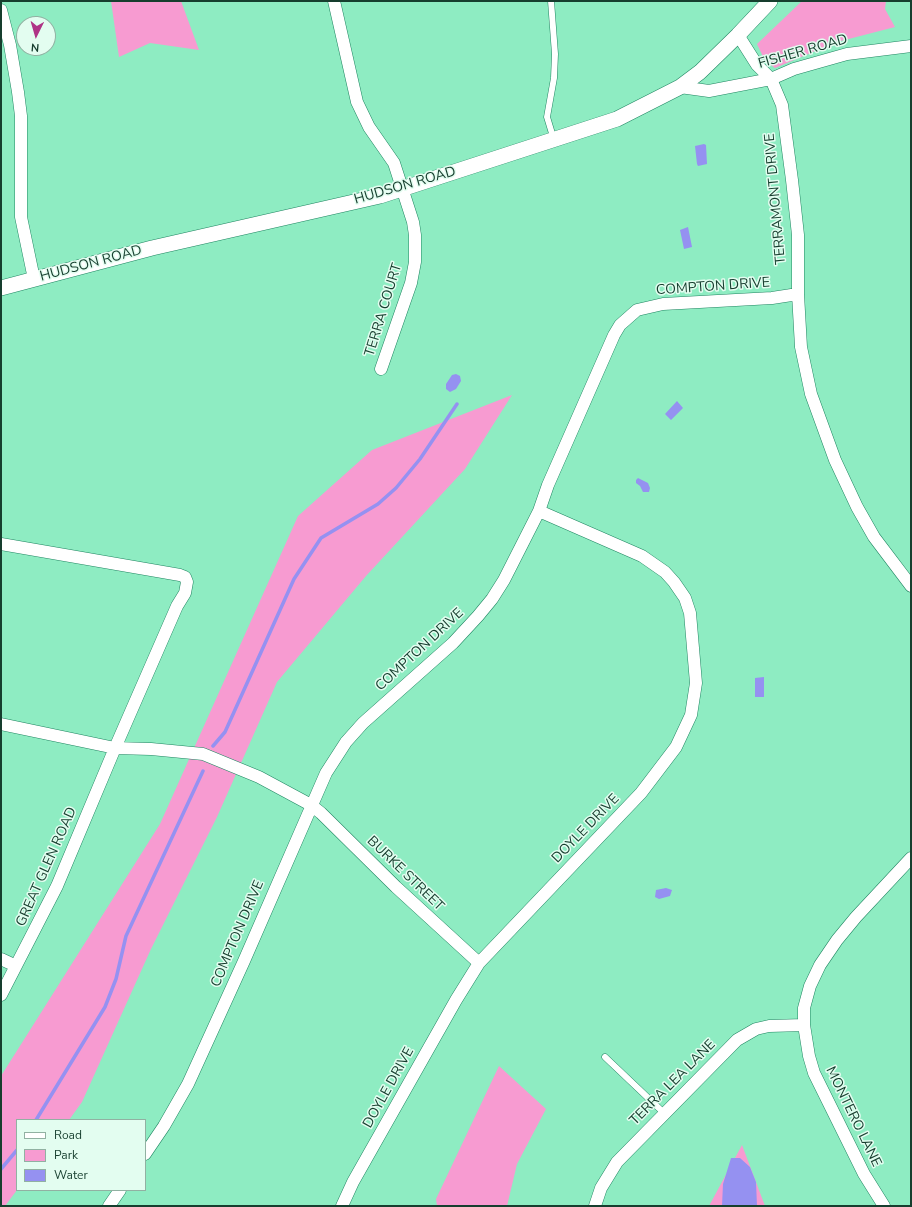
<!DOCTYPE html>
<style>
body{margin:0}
#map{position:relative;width:912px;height:1207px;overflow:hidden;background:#8eecc2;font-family:"Nunito Sans",sans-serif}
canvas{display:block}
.frame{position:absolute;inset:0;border:2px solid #163e2e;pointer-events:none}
.legend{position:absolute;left:16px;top:1119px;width:130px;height:72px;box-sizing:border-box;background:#e3fdf0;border:1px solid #91b1a2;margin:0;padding:5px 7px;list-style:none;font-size:12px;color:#163e2e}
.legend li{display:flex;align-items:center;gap:8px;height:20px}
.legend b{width:20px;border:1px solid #91b1a2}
.north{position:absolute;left:16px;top:16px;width:40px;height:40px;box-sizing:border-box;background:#e3fdf0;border:1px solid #91b1a2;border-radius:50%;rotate:185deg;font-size:11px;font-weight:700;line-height:16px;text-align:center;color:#163e2e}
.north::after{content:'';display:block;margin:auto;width:14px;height:18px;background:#af3486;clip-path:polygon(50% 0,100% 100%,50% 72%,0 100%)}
</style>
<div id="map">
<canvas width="912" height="1207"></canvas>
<div class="frame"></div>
<ul class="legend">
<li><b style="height:5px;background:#fff"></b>Road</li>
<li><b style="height:11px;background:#f79bd1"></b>Park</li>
<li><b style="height:11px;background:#9591f1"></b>Water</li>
</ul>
<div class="north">N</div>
</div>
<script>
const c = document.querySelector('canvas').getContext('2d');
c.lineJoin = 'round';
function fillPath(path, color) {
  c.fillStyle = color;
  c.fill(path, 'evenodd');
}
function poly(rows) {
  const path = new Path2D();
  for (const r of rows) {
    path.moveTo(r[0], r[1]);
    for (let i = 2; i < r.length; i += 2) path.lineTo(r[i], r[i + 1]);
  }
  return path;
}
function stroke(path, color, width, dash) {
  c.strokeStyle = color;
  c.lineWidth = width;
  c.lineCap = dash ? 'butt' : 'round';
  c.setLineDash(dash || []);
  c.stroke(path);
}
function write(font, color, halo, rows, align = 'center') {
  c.font = font + ' "Nunito Sans",sans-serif';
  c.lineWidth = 3;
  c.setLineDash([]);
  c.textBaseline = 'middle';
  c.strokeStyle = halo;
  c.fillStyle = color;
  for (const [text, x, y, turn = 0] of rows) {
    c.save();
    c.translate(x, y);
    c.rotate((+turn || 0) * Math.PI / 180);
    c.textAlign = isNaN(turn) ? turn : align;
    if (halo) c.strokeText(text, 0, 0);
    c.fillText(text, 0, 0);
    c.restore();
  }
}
fillPath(poly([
 [111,1,181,1,199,50,150,43,119,57],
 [802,1,886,1,885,9,895,27,837,42,775,68,765,61,757,44],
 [512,395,465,469,366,576,277,682,217,817,151,949,82,1102,69,1120,17,1120,17,1190,5,1206,1,1206,1,1076,160,824,298,516,372,450],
 [499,1066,546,1109,517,1164,507,1206,437,1206,436,1199],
 [742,1145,765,1206,709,1206]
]), '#f79bd1');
fillPath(poly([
 [704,144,706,145,707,164,698,166,697,164,695,146],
 [688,227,692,247,684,249,680,230],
 [456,374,460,376,461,381,456,389,450,392,446,389,446,384,452,375],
 [677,401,683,408,671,420,665,414],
 [638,478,648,483,650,488,649,492,643,492,640,486,636,483,636,480],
 [764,677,764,697,755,697,755,678],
 [666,888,672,890,670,896,659,899,655,897,656,890],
 [731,1158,740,1158,750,1167,756,1182,757,1206,722,1206,723,1184]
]), '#9591f1');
stroke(poly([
 [213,746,225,732,294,579,321,538,378,504,396,488,420,459,457,404],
 [36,1120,105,1007,116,979,126,936,203,771],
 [1,1169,17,1150]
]), '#9591f1', 3.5);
const service = poly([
 [551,1,555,54,554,78,547,117,554,140],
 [605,1057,664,1113]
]);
const minor = poly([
 [334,1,357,102,369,127,394,163,413,222,415,235,415,262,411,283,381,369],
 [1,10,10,45,18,92,21,116,21,217,34,279],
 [738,35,757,65,771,79,782,105,792,180,798,235,798,294,801,347,811,394,835,460,857,507,874,537,911,586],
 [680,87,709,91,771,79,794,69,847,54,911,46],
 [1,544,180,575,185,577,187,582,185,593,177,606,115,748,57,886,1,995],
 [1,724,115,748,151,749,203,754,259,777,311,805,321,813,396,887,479,963],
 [1,959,16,966],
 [145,1154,164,1126,188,1084,244,961,326,773,346,742,363,723,453,643,478,616,492,599,504,580,539,511,548,485,614,335,620,325,637,310,663,304,772,298,798,294],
 [109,1206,120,1190],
 [342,1206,353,1182,456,1000,479,963,641,793,676,747,691,715,696,683,690,613,685,598,674,582,665,572,642,556,539,511],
 [595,1206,601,1188,617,1162,737,1040,756,1029,769,1026,804,1025],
 [884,1206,864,1174,814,1073,809,1056,804,1025,804,1008,810,986,820,965,837,940,856,917,911,858]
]);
const tertiary = poly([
 [1,288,152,248,380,196,617,119,680,87,700,72,738,35,770,1]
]);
stroke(service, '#1f8561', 7);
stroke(minor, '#1f8561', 13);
stroke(tertiary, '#1f8561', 16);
stroke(service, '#fff', 6);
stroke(minor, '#fff', 12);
stroke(tertiary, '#fff', 15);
write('14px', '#163e2e', '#e3fdf0', [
 ["FISHER ROAD",803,52,-16],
 ["HUDSON ROAD",405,186,-16],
 ["TERRAMONT DRIVE",776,199,-95],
 ["HUDSON ROAD",91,264,-15],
 ["COMPTON DRIVE",713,287,-4],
 ["TERRA COURT",384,310,-73],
 ["COMPTON DRIVE",420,650,-43],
 ["DOYLE DRIVE",586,829,-46],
 ["GREAT GLEN ROAD",47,867,-66],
 ["BURKE STREET",405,874,44],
 ["COMPTON DRIVE",238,934,-67],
 ["TERRA LEA LANE",673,1083,-45],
 ["DOYLE DRIVE",389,1088,-61],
 ["MONTERO LANE",853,1117,64]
]);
</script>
